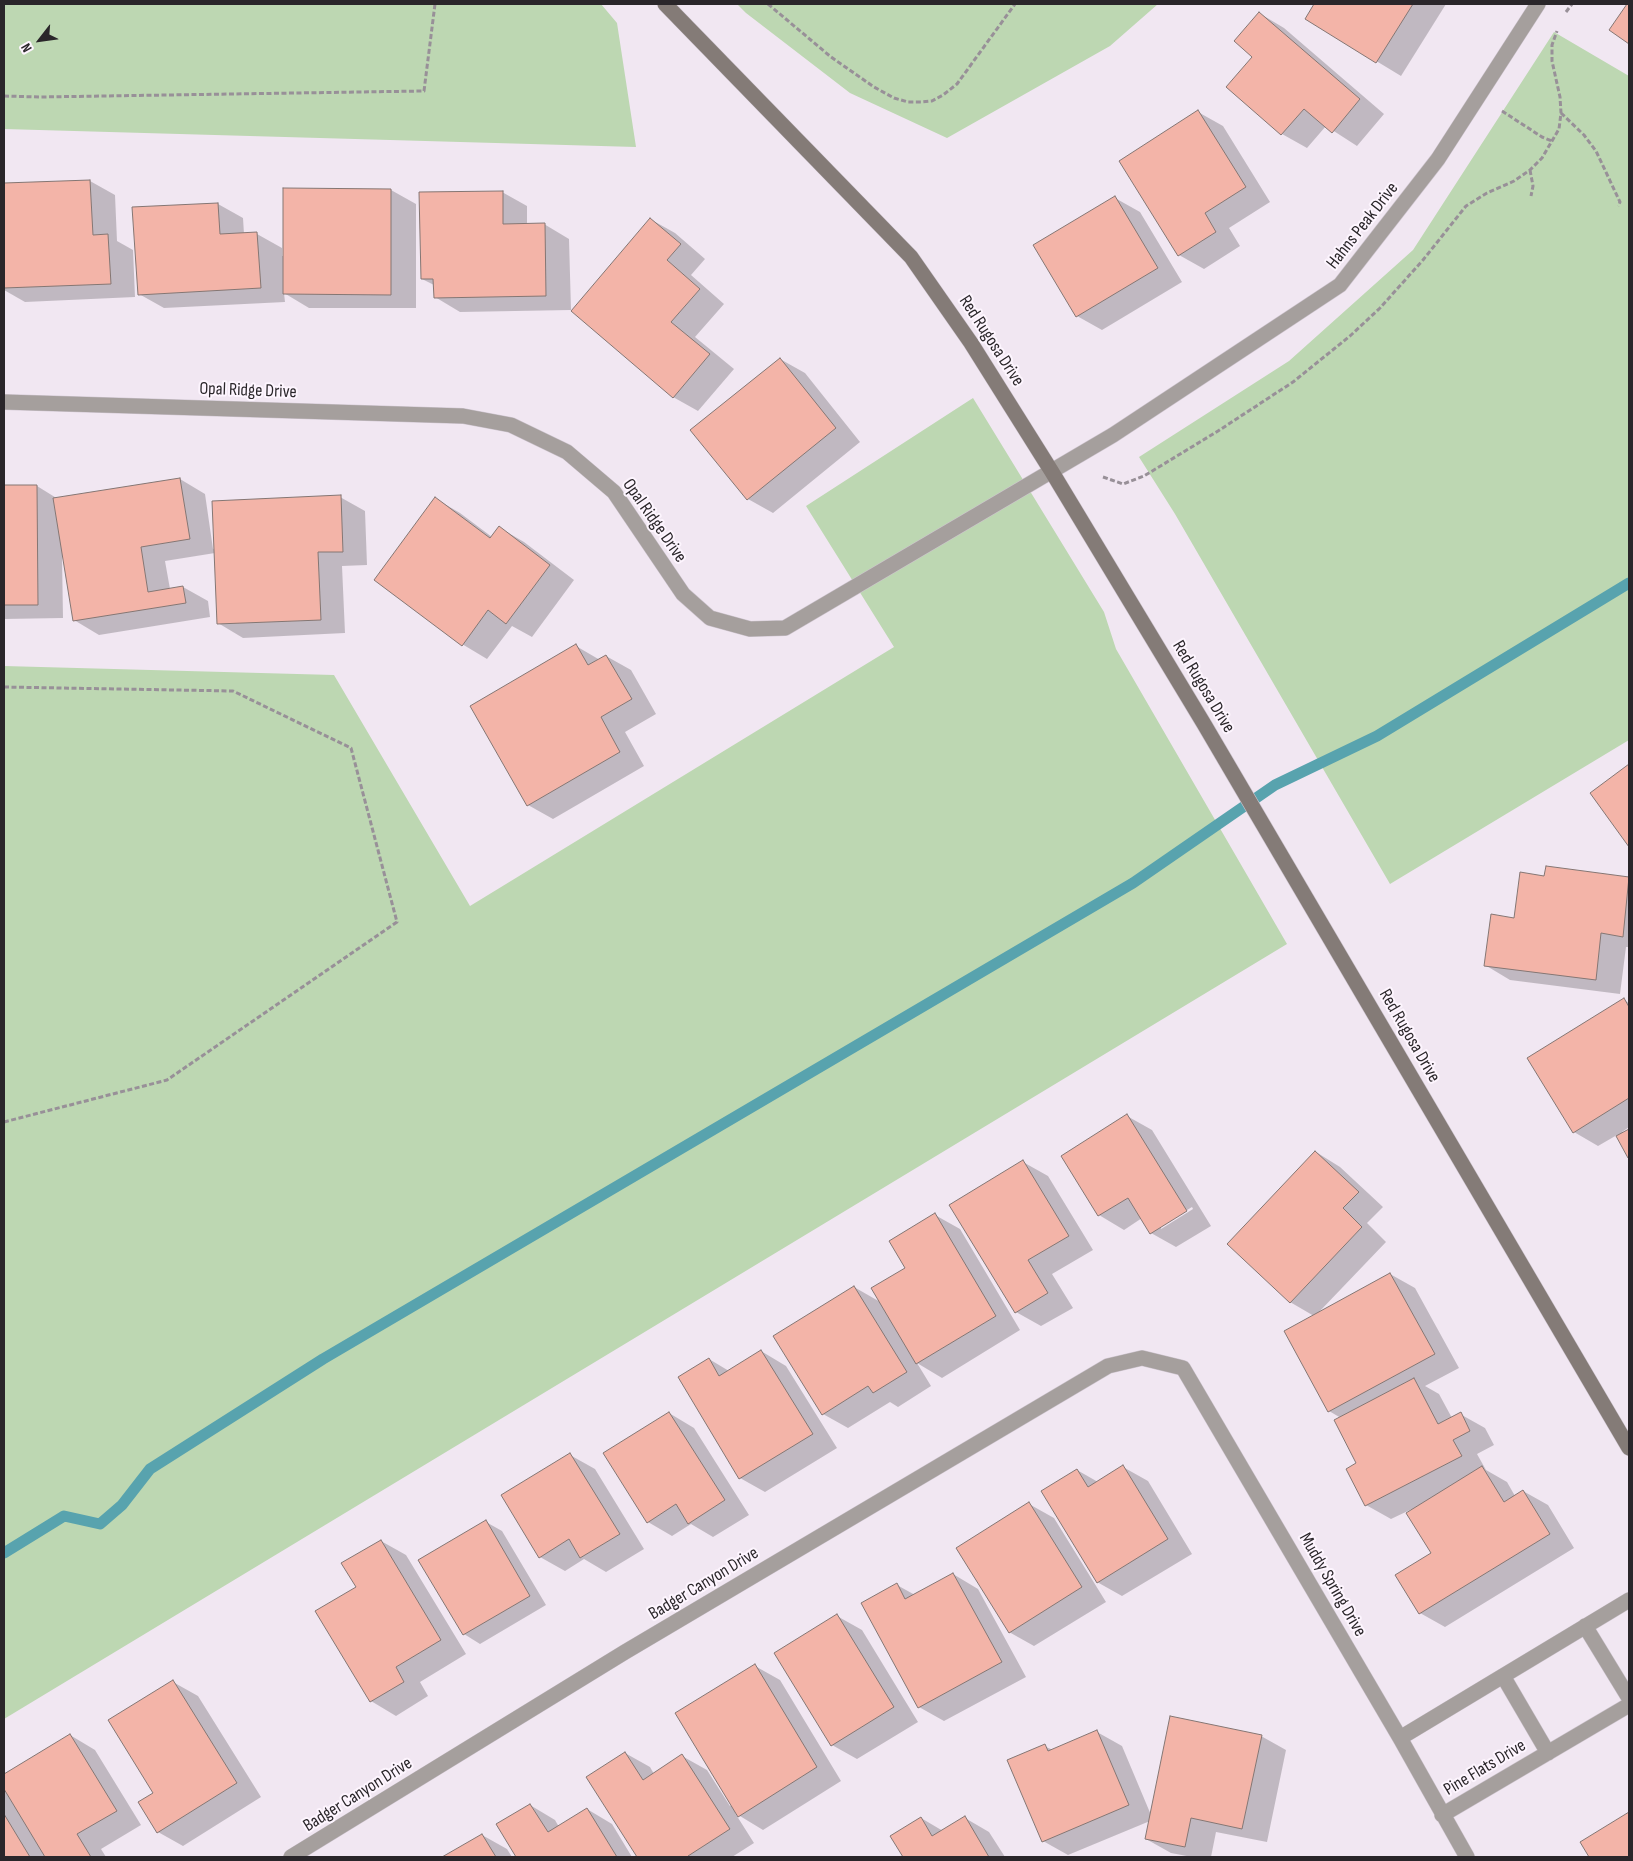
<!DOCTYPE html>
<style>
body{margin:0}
#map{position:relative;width:1633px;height:1861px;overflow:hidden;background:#f1e7f2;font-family:"Sofia Sans Condensed",sans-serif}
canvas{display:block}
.frame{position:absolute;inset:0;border:5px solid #2a262a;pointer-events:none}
.north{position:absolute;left:15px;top:15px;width:50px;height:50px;-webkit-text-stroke:4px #fdf5fe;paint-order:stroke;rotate:240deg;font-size:14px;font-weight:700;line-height:20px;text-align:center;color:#2a262a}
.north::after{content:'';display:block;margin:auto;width:18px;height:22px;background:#2a262a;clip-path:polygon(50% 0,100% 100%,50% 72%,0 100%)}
</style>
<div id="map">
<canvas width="1633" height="1861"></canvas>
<div class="frame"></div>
<div class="north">N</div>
</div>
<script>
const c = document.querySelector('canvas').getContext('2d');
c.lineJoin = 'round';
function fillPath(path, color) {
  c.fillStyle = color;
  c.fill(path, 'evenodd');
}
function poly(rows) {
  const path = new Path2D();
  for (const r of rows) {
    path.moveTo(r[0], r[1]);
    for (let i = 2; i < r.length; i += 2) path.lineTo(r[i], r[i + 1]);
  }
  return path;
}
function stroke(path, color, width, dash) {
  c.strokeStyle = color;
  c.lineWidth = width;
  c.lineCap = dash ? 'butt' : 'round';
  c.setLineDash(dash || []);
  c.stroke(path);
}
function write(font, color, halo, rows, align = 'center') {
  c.font = font + ' "Sofia Sans Condensed",sans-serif';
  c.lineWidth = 4;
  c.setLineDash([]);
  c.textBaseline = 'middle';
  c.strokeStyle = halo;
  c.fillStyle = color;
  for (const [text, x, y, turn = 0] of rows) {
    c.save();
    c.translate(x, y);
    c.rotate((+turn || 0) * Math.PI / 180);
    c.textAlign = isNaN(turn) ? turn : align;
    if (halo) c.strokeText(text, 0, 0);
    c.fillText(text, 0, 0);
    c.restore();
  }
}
fillPath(poly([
 [4,4,601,4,617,23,636,147,4,129],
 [737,4,1158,4,1110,46,947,138,850,93,746,13],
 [1554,32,1629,76,1629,740,1390,884,1175,514,1139,457,1289,361,1413,250],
 [973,398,1104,612,1116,649,1287,944,4,1719,4,666,334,675,470,906,894,647,806,506]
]), '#bdd7b2');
fillPath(poly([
 [1316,4,1446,4,1401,76,1307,19],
 [1259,13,1284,28,1384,114,1357,146,1326,126,1307,148,1282,134,1228,87,1254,57],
 [1198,112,1223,126,1270,202,1229,228,1240,246,1204,269,1179,255],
 [90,181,115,195,117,241,133,250,135,297,25,302,4,290,4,185],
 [284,189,391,190,416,204,416,308,309,308,284,293,285,302,164,308,139,294,218,204,243,218,244,234,257,234,282,248,282,256,284,256],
 [502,192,527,206,527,225,544,224,569,239,571,310,460,312,435,297,434,285,422,279],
 [1115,198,1140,212,1182,282,1102,330,1077,316],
 [650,219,675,233,705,259,691,275,724,304,695,337,734,369,698,411,673,397],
 [780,359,805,373,860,442,773,513,748,499],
 [180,479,205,494,213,549,340,497,365,511,367,565,342,566,345,633,243,638,218,623,215,553,165,561,170,589,183,587,208,601,210,617,99,635,74,620,64,556,62,556,63,618,4,619,4,487,37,486,58,499],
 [436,499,460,513,492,537,500,528,524,542,574,580,532,637,512,626,487,659,462,644],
 [576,646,600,660,606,656,631,670,656,714,625,732,644,766,553,819,528,805],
 [1629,766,1629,845,1591,794],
 [1547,867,1629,878,1629,947,1626,947,1620,994,1510,980,1485,965,1515,919,1545,877],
 [1624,1000,1629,1003,1629,1127,1622,1132,1623,1134,1629,1130,1629,1158,1617,1135,1598,1146,1574,1132],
 [1127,1116,1152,1130,1211,1226,1176,1247,1151,1233,1142,1218,1124,1230,1099,1215],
 [1192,1207,1193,1209,1161,1229,1161,1226],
 [1316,1152,1340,1167,1383,1207,1367,1223,1386,1242,1319,1312,1390,1274,1415,1288,1459,1368,1425,1386,1439,1394,1452,1418,1460,1414,1485,1428,1494,1445,1477,1454,1486,1470,1507,1482,1515,1496,1523,1491,1548,1505,1574,1548,1445,1627,1420,1613,1432,1553,1413,1510,1412,1509,1391,1519,1366,1505,1358,1463,1341,1418,1329,1411,1314,1316,1290,1302],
 [1023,1162,1048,1176,1093,1250,1052,1274,1073,1308,1041,1326,1016,1312],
 [935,1215,960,1229,1020,1330,942,1378,917,1363,931,1386,898,1407,890,1402,848,1428,823,1414,854,1287,882,1303,906,1269],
 [761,1351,786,1366,837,1448,765,1492,740,1478,709,1359,729,1371],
 [669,1413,694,1428,749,1515,713,1537,691,1524,672,1536,648,1522],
 [570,1455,595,1469,644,1549,606,1572,584,1559,565,1571,540,1557],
 [1123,1467,1148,1481,1192,1554,1122,1596,1097,1582,1077,1470,1098,1482],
 [1029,1504,1054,1518,1106,1602,1034,1646,1009,1632],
 [486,1522,502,1531,546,1605,480,1644,464,1634],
 [381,1541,406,1555,466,1654,420,1682,428,1696,396,1716,371,1701,317,1612,357,1587],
 [953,1574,978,1589,1026,1677,944,1721,919,1707,897,1585,915,1595],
 [837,1616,862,1630,918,1722,857,1759,832,1745],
 [755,1666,780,1680,841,1781,763,1830,735,1813,754,1843,732,1857,639,1857,588,1777,625,1753,650,1767,654,1774,682,1756,707,1770,730,1806,732,1805],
 [173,1682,198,1696,261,1797,183,1846,158,1832,155,1793],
 [1097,1732,1122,1746,1151,1815,1261,1736,1286,1750,1267,1842,1216,1832,1211,1857,1192,1857,1171,1853,1146,1839,1150,1821,1068,1855,1043,1841,1044,1746,1053,1750],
 [70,1735,95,1750,141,1825,101,1849,106,1857,4,1857,4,1776],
 [530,1805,555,1820,559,1827,587,1809,612,1824,632,1857,517,1857,497,1825],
 [1629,1814,1629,1857,1590,1857,1581,1842],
 [921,1818,943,1831,965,1818,989,1832,1005,1857,904,1857,891,1836],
 [482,1835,507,1849,512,1857,445,1857]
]), '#0003');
stroke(poly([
 [4,1553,64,1516,100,1524,122,1505,150,1469,323,1359,1133,883,1275,785,1377,736,1629,583]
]), '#58a3ae', 11);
const building = poly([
 [1314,4,1413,4,1376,63,1305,19,1314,4],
 [1627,4,1629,4,1629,44,1609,30,1627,4],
 [1259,12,1360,99,1332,133,1304,109,1281,135,1226,87,1252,57,1234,41,1259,12],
 [1198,110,1246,187,1205,213,1216,232,1178,256,1119,161,1198,110],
 [90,180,93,235,108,234,111,284,4,288,4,183,90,180],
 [283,188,391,189,391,295,283,294,283,188],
 [503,191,503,224,545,223,546,296,434,298,433,279,421,279,419,192,503,191],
 [1115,196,1158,268,1076,317,1033,245,1115,196],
 [218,203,220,234,257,232,261,288,138,295,132,207,218,203],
 [650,218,681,244,667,260,700,289,671,322,710,354,673,398,571,311,650,218],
 [780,358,836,428,747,500,690,430,780,358],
 [180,478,190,539,141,547,148,592,183,586,186,603,73,621,53,498,180,478],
 [4,485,37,485,38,605,4,605,4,485],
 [341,495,343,552,318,552,321,620,217,624,212,501,341,495],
 [435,497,490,538,499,526,550,565,506,624,488,610,462,646,374,580,435,497],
 [576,644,588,665,606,655,632,699,601,717,620,752,527,806,470,706,576,644],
 [1629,764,1629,847,1590,793,1629,764],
 [1546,866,1629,877,1623,937,1601,933,1596,980,1484,966,1491,914,1514,918,1520,872,1544,876,1546,866],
 [1624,998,1629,1007,1629,1098,1573,1133,1527,1058,1624,998],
 [1127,1114,1187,1211,1150,1234,1128,1198,1098,1216,1061,1156,1127,1114],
 [1629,1129,1629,1158,1628,1158,1616,1136,1629,1129],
 [1315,1151,1359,1192,1343,1208,1362,1227,1290,1303,1227,1244,1315,1151],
 [1023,1160,1069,1236,1028,1260,1048,1293,1015,1313,949,1205,1023,1160],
 [935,1213,996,1316,916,1364,871,1288,905,1268,889,1241,935,1213],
 [1390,1273,1435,1354,1328,1412,1284,1331,1390,1273],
 [854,1286,907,1372,873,1393,868,1386,822,1415,773,1336,854,1286],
 [761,1350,813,1434,739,1479,678,1377,709,1358,719,1376,761,1350],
 [1414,1378,1438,1424,1461,1412,1470,1431,1453,1440,1462,1456,1365,1506,1346,1469,1356,1463,1334,1420,1414,1378],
 [669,1412,725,1500,688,1524,676,1504,647,1523,603,1453,669,1412],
 [570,1453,620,1534,580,1558,569,1539,539,1558,501,1495,570,1453],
 [1123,1465,1168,1539,1097,1583,1041,1491,1077,1469,1088,1487,1123,1465],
 [1482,1466,1504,1502,1523,1490,1550,1534,1419,1614,1395,1575,1431,1553,1406,1513,1482,1466],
 [1029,1502,1082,1587,1009,1633,956,1548,1029,1502],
 [486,1520,530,1596,463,1635,418,1560,486,1520],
 [381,1540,441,1640,396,1667,404,1682,370,1702,315,1611,356,1587,341,1563,381,1540],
 [953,1573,1002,1662,918,1708,861,1603,897,1583,905,1599,953,1573],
 [837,1614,894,1707,831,1746,774,1653,837,1614],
 [755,1664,817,1767,738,1817,675,1713,755,1664],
 [173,1680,237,1783,157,1833,138,1802,153,1793,108,1720,173,1680],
 [1170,1716,1262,1735,1242,1829,1191,1818,1185,1847,1145,1839,1170,1716],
 [1097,1730,1129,1805,1042,1842,1007,1760,1045,1744,1048,1751,1097,1730],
 [70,1734,117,1811,77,1834,91,1857,45,1857,4,1789,4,1774,70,1734],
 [625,1752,643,1780,682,1754,730,1829,688,1856,689,1857,637,1857,586,1777,625,1752],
 [530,1804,548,1832,587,1808,617,1857,516,1857,496,1824,530,1804],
 [1629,1812,1629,1857,1589,1857,1580,1842,1629,1812],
 [4,1814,30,1857,4,1857,4,1814],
 [965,1816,989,1857,903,1857,890,1836,921,1817,932,1836,965,1816],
 [482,1834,496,1857,442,1857,482,1834]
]);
fillPath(building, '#f3b4a8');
stroke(building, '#847673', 1);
const street = poly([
 [4,402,463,416,511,425,567,452,614,492,683,594,710,618,750,629,785,628,1113,435,1340,285,1438,159,1538,4],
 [1585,1626,1629,1698],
 [1503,1676,1548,1753],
 [1400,1738,1629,1600],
 [1442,1815,1629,1705],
 [291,1857,625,1652,1108,1366,1142,1358,1183,1368,1400,1738,1467,1857]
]);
const secondary = poly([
 [665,4,911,257,971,343,1052,472,1204,724,1629,1448]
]);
stroke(street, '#cdc4ce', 16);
stroke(secondary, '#cdc4ce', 16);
stroke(poly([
 [768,4,831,57,874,87,894,98,908,102,921,102,932,101,943,95,957,84,1015,4],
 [1566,12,1572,4],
 [4,96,39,97,424,91,435,4],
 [1502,111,1542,137,1552,141],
 [1561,113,1584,135,1596,151,1620,202,1618,206],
 [1530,170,1533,186,1531,196],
 [1103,477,1123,484,1144,476,1218,431,1293,382,1350,336,1380,308,1423,260,1466,206,1487,193,1514,181,1530,170,1542,158,1559,129,1561,113,1560,97,1552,61,1552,45,1557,31],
 [4,687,233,691,351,748,397,922,167,1080,4,1122]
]), '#989098', 3, [5, 2.5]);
stroke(street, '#a59f9d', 15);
stroke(secondary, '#847b77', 15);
write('18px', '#2a262a', '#fdf5fe', [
 ["Hahns Peak Drive",1363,226,-52],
 ["Red Rugosa Drive",991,341,57],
 ["Opal Ridge Drive",248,391,2],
 ["Opal Ridge Drive",654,521,55],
 ["Red Rugosa Drive",1203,687,59],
 ["Red Rugosa Drive",1409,1036,60],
 ["Badger Canyon Drive",704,1584,-31],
 ["Muddy Spring Drive",1332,1585,60],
 ["Pine Flats Drive",1485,1768,-31],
 ["Badger Canyon Drive",358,1795,-32]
]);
</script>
